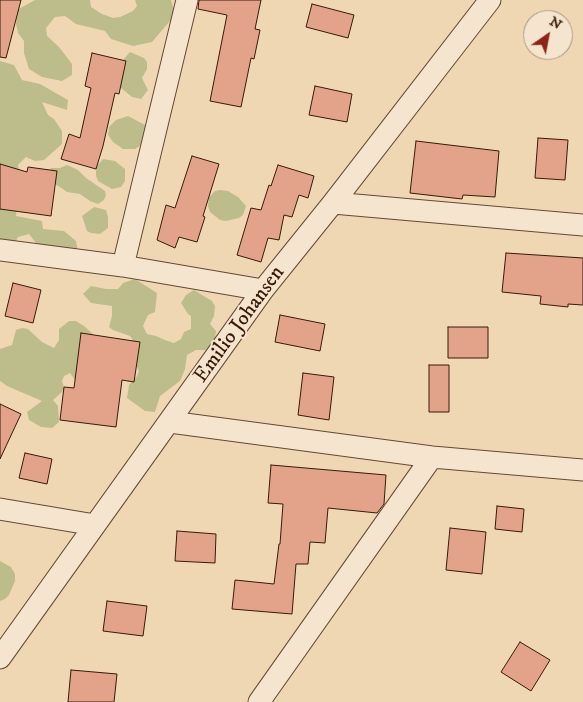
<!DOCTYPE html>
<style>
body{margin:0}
#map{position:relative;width:583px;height:702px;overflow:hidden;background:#f0d7b4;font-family:"IM FELL DW Pica",serif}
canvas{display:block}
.north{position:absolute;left:523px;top:10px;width:50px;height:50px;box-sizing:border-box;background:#f5e5ce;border:1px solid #a9947f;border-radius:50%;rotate:33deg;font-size:14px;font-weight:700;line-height:20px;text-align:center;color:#371a08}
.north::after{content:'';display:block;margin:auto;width:18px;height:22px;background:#8f2418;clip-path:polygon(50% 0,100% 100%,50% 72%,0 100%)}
</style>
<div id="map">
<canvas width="583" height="702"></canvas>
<div class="north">N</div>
</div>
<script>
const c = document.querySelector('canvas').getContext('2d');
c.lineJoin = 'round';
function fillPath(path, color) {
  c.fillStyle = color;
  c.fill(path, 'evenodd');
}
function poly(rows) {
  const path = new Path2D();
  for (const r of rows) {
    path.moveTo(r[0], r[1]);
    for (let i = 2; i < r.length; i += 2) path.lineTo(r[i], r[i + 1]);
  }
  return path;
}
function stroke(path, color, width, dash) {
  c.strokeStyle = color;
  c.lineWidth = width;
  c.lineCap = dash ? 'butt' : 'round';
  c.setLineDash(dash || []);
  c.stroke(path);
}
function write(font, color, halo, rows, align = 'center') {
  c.font = font + ' "IM FELL DW Pica",serif';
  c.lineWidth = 4;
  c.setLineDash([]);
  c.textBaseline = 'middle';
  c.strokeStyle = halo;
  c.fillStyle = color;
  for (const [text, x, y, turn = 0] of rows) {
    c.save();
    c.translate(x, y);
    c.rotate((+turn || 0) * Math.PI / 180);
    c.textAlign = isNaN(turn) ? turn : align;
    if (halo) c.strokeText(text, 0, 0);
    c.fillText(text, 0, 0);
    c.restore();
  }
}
fillPath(poly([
 [35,0,90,0,91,7,102,14,113,18,120,17,133,11,137,6,135,0,171,0,175,15,152,42,133,46,111,39,105,31,76,24,65,16,55,17,46,28,47,36,59,47,72,64,72,75,62,81,42,77,29,69,24,53,24,41,18,33,16,24,17,10],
 [130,52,144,58,147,62,147,69,142,78,148,90,141,99,132,97,121,88,119,74,123,60],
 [0,61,14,65,22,80,40,84,68,100,67,110,42,102,48,115,54,119,62,131,62,144,44,160,35,161,26,157,18,165,20,175,16,216,42,221,43,229,64,231,76,241,79,257,42,251,29,234,18,237,12,249,0,255],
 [128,116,147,126,143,144,135,149,123,149,113,142,108,135,109,127,116,120],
 [103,159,115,161,125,169,125,181,121,187,112,189,98,181,96,176,96,167],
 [67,165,78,170,86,178,105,191,106,195,104,200,98,204,90,201,80,194,67,192,52,182,47,175,51,168,60,168],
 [220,190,228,191,238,197,246,206,243,215,239,218,226,221,220,220,210,212,208,206,209,197,215,191],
 [94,207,106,210,108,217,108,228,100,234,91,233,87,231,82,216],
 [135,279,157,293,155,312,148,315,143,326,147,334,156,336,165,340,174,343,181,339,184,332,191,329,191,316,188,314,181,303,186,295,194,290,212,301,215,306,214,316,210,324,216,331,215,338,206,350,196,350,187,355,185,369,180,381,160,396,155,412,145,411,127,398,129,385,137,376,139,371,134,361,136,345,130,336,113,330,109,327,112,316,112,306,91,303,83,294,91,286,106,289,118,289,123,283],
 [69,321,76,321,84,326,94,335,94,339,75,380,70,373,64,376,62,381,64,387,62,392,53,400,58,406,59,422,52,428,41,427,29,420,27,412,42,401,7,386,0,381,0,349,12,345,16,330,22,328,28,329,42,342,54,348,59,340,59,329],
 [0,561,11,567,15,574,15,581,9,595,5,599,0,601]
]), '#bdbd8b');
const building = poly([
 [0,0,21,0,6,58,0,57,0,0],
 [199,0,261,0,255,29,260,30,254,59,251,58,241,107,210,101,227,15,198,9,199,0],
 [312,4,354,15,348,38,306,27,312,4],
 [92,53,126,61,119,94,115,93,103,146,96,169,61,159,69,134,80,138,91,88,85,86,92,53],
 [315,86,352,94,347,122,309,115,315,86],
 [538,138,568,140,565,180,535,178,538,138],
 [416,141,499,151,495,197,463,195,462,199,410,193,416,141],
 [192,156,219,164,203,216,205,217,197,242,179,237,175,248,157,240,166,205,175,208,192,156],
 [0,164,27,172,28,167,57,171,51,216,0,209,0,164],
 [278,165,314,176,308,198,299,195,292,217,284,215,279,240,268,238,261,262,237,255,251,208,261,210,269,185,271,186,278,165],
 [506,253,583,258,583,305,568,304,568,307,540,304,541,296,502,292,506,253],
 [13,283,41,290,33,323,5,316,13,283],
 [280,315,325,324,320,351,275,342,280,315],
 [448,327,488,327,488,358,448,358,448,327],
 [81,333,140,342,134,382,122,380,116,427,60,420,64,387,74,388,81,333],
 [429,365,449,365,449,412,429,412,429,365],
 [303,373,334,377,329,420,298,415,303,373],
 [0,404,21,414,0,459,0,404],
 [25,453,52,459,47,484,19,478,25,453],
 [271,465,386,475,384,504,377,513,328,508,325,543,310,542,308,564,296,564,292,614,232,609,235,580,274,584,279,544,280,544,283,504,268,503,271,465],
 [497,506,524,509,522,532,495,529,497,506],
 [450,528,486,532,482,574,446,570,450,528],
 [177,531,216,534,215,563,175,561,177,531],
 [107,601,147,606,143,636,103,631,107,601],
 [520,642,550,660,531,691,501,672,520,642],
 [71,670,117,674,114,702,68,702,71,670]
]);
fillPath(building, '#e3a28a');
stroke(building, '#371a08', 1);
const minor = poly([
 [333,203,583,225],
 [0,250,123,266,263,290],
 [123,266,187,0],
 [170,422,432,457,583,470],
 [0,509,95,525],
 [0,658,263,290,333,203,490,0],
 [259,702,432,457]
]);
stroke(minor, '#654933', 23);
stroke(minor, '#f5e5ce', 21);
write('21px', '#371a08', '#f5e5ce', [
 ["Emilio Johansen",240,325,-54]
]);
</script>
